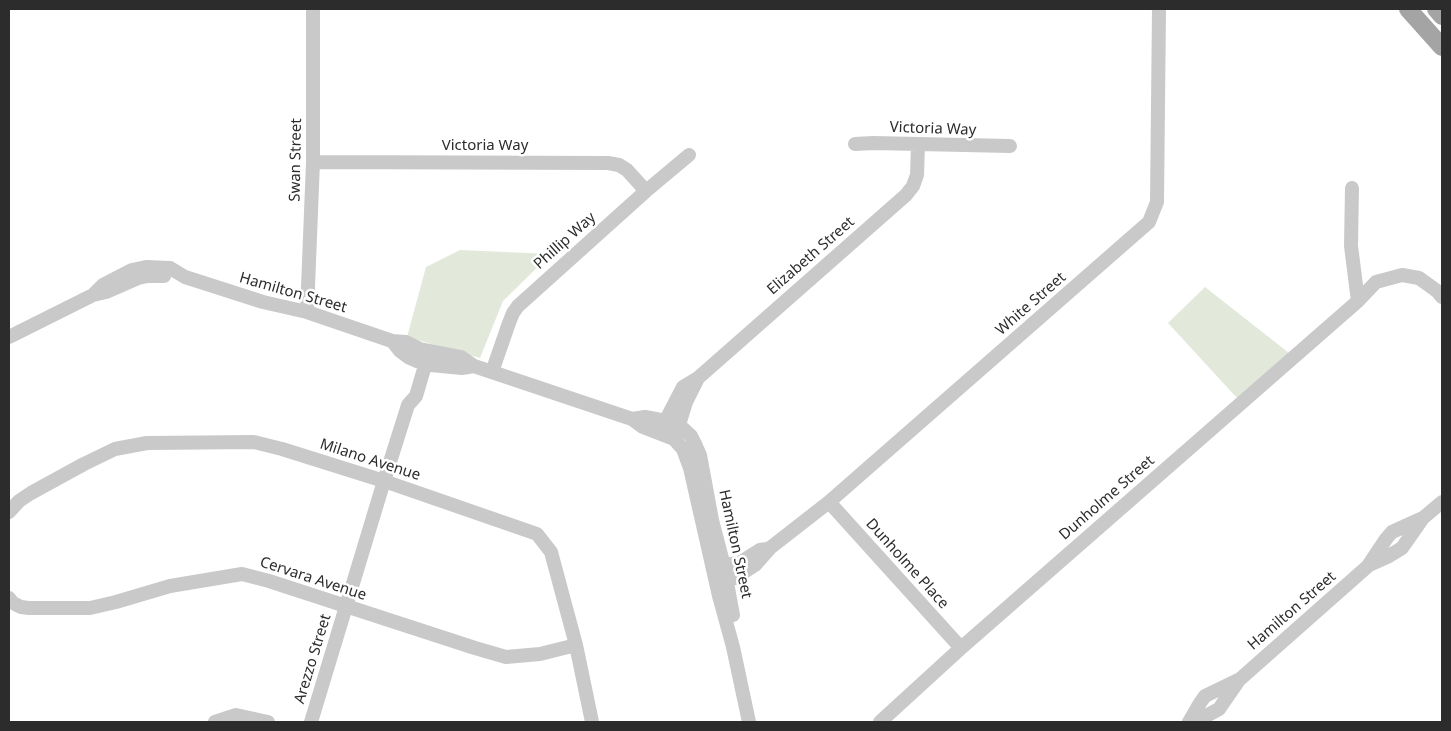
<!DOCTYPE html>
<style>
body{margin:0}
#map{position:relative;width:1451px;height:731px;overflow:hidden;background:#fff;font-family:"Noto Sans",sans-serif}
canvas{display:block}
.frame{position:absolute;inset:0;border:10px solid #2c2c2c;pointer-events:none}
</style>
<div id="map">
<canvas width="1451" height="731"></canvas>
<div class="frame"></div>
</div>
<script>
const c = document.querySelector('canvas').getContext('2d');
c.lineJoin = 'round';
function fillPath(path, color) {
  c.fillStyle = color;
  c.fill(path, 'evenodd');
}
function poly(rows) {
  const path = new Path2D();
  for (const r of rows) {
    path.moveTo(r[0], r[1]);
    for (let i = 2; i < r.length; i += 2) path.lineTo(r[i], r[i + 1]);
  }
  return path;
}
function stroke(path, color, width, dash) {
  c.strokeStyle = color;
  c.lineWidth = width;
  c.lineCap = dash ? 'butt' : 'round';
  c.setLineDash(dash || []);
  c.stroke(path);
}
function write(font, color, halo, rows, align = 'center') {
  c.font = font + ' "Noto Sans",sans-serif';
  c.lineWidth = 5;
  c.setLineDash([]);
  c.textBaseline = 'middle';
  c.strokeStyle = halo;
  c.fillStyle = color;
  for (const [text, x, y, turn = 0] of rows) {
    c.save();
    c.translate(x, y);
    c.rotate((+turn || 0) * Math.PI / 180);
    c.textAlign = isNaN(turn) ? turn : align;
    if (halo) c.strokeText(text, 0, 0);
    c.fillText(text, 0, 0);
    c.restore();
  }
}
fillPath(poly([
 [460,250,551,254,503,301,480,358,407,337,426,267],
 [1205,287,1289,353,1237,398,1168,323]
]), '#e2e9db');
stroke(poly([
 [855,144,873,143,1010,146],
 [313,162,608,163,619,165,627,170,646,191],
 [1352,188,1351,246,1358,301],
 [93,295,103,285,132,270,146,267,170,268,185,277,263,302,307,312,392,341,406,342,420,349,461,357,474,366,632,419,643,427,674,439,683,449,690,468,719,596,733,647,749,722],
 [307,312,313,162,313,9],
 [9,337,93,295,106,292,138,278,148,276,164,276],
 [392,341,400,351,408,357,417,361,431,365,462,368,474,366],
 [492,372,509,323,513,313,518,306,646,191,689,155],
 [632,419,645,417,666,421,679,425,691,436,696,446,700,455,712,520,724,566,733,615],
 [674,431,679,425,686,402,698,378],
 [662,433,669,414,683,387,698,378,906,195,913,186,917,175,918,145],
 [829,502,961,648],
 [9,512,19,501,31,493,84,464,115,449,147,443,254,442,282,449,384,481,537,534,551,552,576,645,592,722],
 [1369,565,1389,556,1402,548,1423,518,1442,502],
 [715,567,741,562,760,550,767,549],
 [716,581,735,578,755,565,770,548,829,502,1149,222,1157,202,1159,9],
 [9,598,13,603,21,607,29,608,90,608,116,602,170,586,242,574,269,581,475,648,506,657,540,654,576,645],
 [215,722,236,715,268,722],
 [311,722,384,481,408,405,416,396,429,352],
 [880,722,961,648,1358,301,1376,282,1402,275,1419,278,1437,291,1442,297],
 [1189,722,1200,703,1205,696,1238,680],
 [1195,722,1219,709,1239,680,1368,566,1386,539,1392,532,1423,518]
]), '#c9c9c9', 14);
stroke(poly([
 [1408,9,1442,47],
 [1436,9,1442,16]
]), '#a4a4a4', 18);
write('15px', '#2c2c2c', '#fff', [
 ["Victoria Way",933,129,2],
 ["Victoria Way",485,146],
 ["Swan Street",296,160,-89],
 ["Phillip Way",565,241,-42],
 ["Elizabeth Street",811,256,-41],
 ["Hamilton Street",293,293,16],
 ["White Street",1031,304,-41],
 ["Milano Avenue",370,460,18],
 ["Dunholme Street",1107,498,-41],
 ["Hamilton Street",735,544,78],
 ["Dunholme Place",907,564,48],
 ["Cervara Avenue",313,579,18],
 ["Hamilton Street",1292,611,-41],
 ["Arezzo Street",313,659,-73]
]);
</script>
